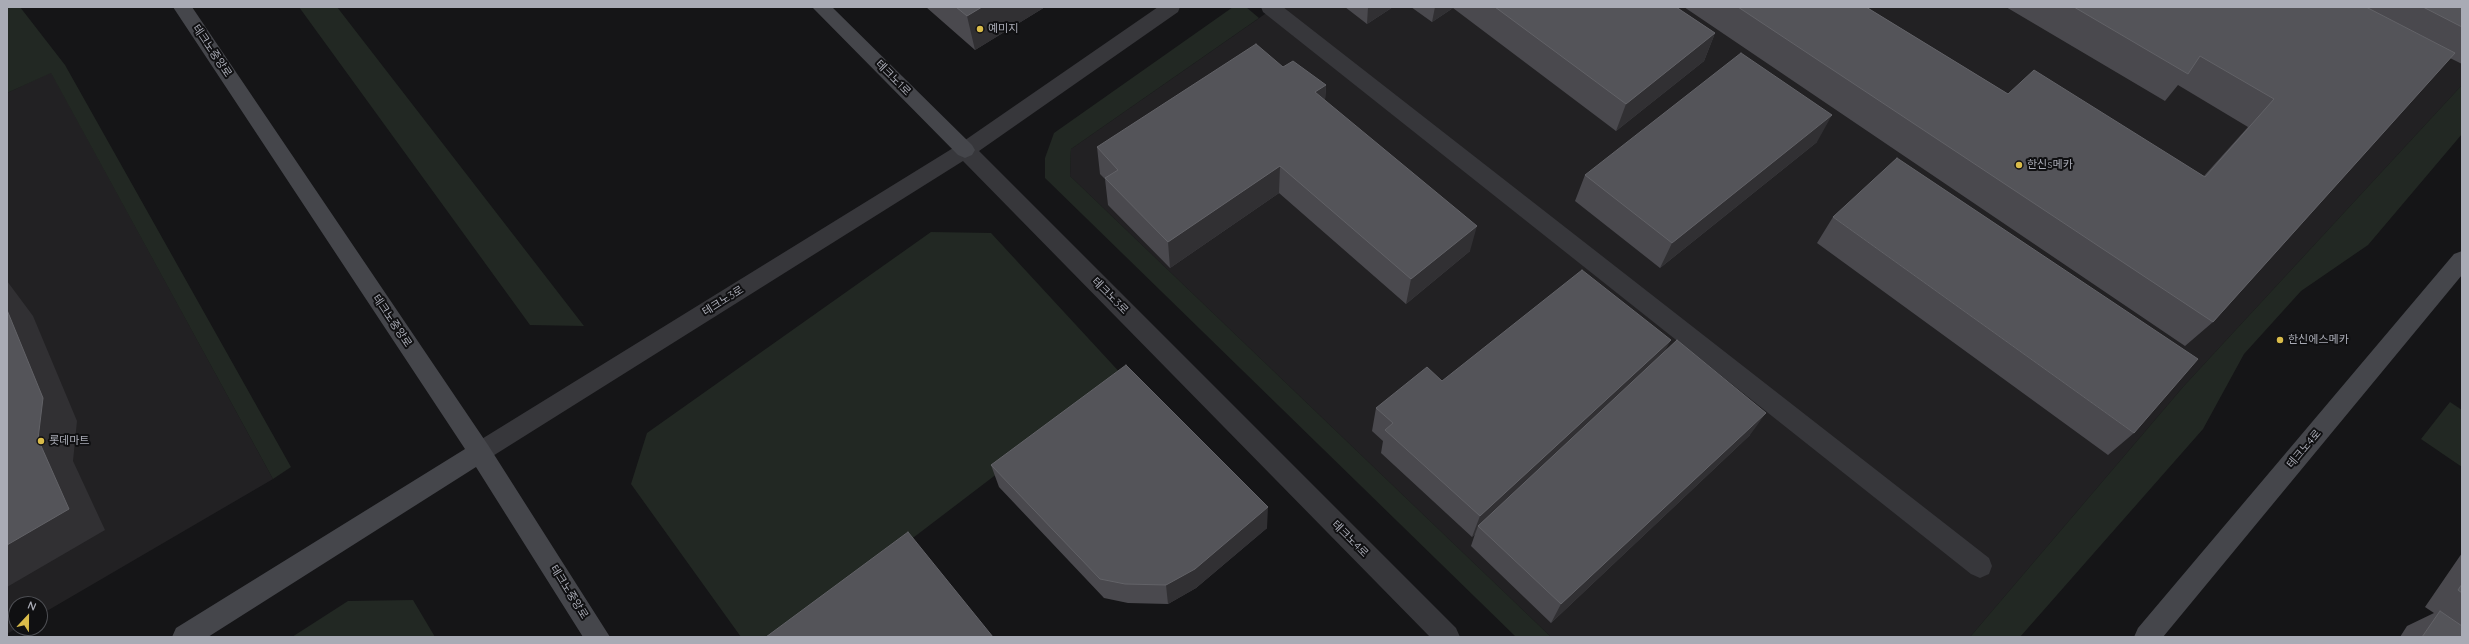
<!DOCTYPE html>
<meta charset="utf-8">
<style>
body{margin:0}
#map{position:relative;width:2469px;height:644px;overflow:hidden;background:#151517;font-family:Quicksand,sans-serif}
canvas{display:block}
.frame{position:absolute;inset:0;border:8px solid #a9abb5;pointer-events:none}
.north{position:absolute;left:8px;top:596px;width:40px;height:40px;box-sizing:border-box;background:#101012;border:1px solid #4d4e53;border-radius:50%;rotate:22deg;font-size:11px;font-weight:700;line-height:16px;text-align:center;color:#a9abb5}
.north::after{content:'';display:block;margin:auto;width:14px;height:18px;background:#dabc4a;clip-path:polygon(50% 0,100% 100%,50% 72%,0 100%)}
</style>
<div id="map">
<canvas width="2469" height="644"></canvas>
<div class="frame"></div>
<div class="north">N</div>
</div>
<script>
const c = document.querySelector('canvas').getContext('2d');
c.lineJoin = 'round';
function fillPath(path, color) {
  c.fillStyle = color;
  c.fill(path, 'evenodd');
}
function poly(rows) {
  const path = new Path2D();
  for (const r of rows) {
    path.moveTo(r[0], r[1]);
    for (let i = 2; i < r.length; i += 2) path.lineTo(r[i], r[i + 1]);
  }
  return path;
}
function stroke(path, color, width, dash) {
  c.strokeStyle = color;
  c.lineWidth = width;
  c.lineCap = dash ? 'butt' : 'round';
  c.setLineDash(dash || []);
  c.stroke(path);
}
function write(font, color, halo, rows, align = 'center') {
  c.font = font + ' Quicksand,"Noto Sans KR",sans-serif';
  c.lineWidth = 4;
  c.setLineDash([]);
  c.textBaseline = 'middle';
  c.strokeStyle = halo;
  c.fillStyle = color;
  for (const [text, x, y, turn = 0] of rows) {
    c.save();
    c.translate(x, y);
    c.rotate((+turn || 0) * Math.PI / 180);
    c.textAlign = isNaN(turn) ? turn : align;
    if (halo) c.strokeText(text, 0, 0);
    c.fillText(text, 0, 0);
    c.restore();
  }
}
fillPath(poly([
 [1275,7,2462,7,2462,85,2183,387,1970,637,1551,637,1070,176,1071,149],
 [51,72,273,479,40,615,40,604,16,604,17,628,7,634,7,93]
]), '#222123');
fillPath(poly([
 [7,7,20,7,65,65,291,467,273,479,51,73,7,93],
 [299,7,337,7,584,326,530,325],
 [1233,7,1246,7,1259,18,1071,149,1070,176,1551,637,1516,637,1045,178,1045,158,1054,133],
 [2462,85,2462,134,2368,245,2301,291,2244,354,2203,429,2020,637,1970,637,2183,387],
 [931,232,991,233,1124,377,783,637,741,637,631,484,647,433],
 [2450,402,2462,410,2462,467,2421,439],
 [413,600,435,637,292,637,348,601]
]), '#222823');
fillPath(poly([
 [1158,7,1180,7,1178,12,979,151,1456,628,1460,637,1430,637,963,161,488,459,480,462,472,459,468,452,472,445,958,145,1158,7],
 [1261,7,1283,7,1989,558,1992,566,1989,574,1980,578,1971,574,1263,12,1261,7]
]), '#37373b');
fillPath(poly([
 [173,7,192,7,488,445,610,637,583,637,476,467,208,637,172,637,176,628,465,449,173,7],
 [812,7,832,7,972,145,975,150,972,155,965,158,958,155,812,7],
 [2462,251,2462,275,2163,637,2134,637,2138,628,2454,254,2462,251]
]), '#45464b');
fillPath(poly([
 [926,7,1045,7,975,50],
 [1345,7,1393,7,1367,24],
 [1411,7,1676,7,1715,33,1704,61,1616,131,1453,8,1432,22],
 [1684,7,1866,7,2008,94,2204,176,2248,127,2178,85,2165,101,2006,7,2462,7,2462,64,2450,58,2213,322,2185,346],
 [1283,67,1326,85,1325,100,1470,251,1406,304,1279,193,1170,268,1108,205,1105,179,1100,174,1097,147],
 [1817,142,1660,268,1575,201,1585,175],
 [1833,217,2134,433,2108,455,1817,243],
 [1664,352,1750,435,1551,623,1471,546,1475,534,1472,537,1381,453,1383,441,1372,431,1376,408,1442,381],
 [991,465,1267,528,1196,588,1168,604,1128,603,1104,598,999,487],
 [2462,553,2462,637,2400,637,2407,626,2434,613,2425,607]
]), '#4a494e');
fillPath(poly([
 [982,7,1045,7,975,50,967,16],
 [1368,7,1393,7,1367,24],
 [1435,7,1453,7,1453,8,1432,22],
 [1715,33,1704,61,1616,131,1626,104],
 [1326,85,1324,113,1315,92],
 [1832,115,1817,142,1660,268,1672,243],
 [1280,166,1279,193,1170,268,1168,242],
 [1477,226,1470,251,1406,304,1411,279],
 [7,281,33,316,77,421,73,461,105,530,7,587,7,545,38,439,7,310],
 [1671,340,1658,364,1478,526,1475,534,1472,537,1480,516],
 [1766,413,1750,435,1551,623,1561,604],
 [1268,507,1267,528,1196,588,1168,604,1166,585]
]), '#313033');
const building = poly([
 [956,7,982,7,967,16,956,7],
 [1495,7,1676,7,1715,33,1626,104,1495,7],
 [1738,7,1866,7,2008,94,2034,70,2205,177,2274,99,2200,56,2188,74,2074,7,2366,7,2455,53,2213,322,1738,7],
 [2423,7,2462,7,2462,27,2423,7],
 [1256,44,1283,67,1293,61,1326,85,1315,92,1477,226,1411,279,1280,166,1168,242,1105,178,1118,170,1097,147,1256,44],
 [1741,53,1832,115,1672,243,1585,175,1741,53],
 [1897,158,2198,359,2134,433,1833,217,1897,158],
 [1582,270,1671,340,1480,516,1385,430,1393,423,1376,408,1427,367,1442,381,1582,270],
 [7,310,43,398,38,439,69,509,7,545,7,310],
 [1677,340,1766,413,1561,604,1478,526,1677,340],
 [1126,365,1268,507,1195,569,1166,585,1125,584,1100,579,991,465,1126,365],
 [908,532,993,637,766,637,908,532],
 [2462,584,2462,593,2458,590,2462,584],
 [2440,611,2462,626,2462,637,2422,637,2440,611]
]);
fillPath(building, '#545459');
stroke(building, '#626267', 1);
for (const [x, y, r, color] of [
 [980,29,4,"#dabc4a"],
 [2019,165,4,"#dabc4a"],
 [2280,340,4,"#dabc4a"],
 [41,441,4,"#dabc4a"]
]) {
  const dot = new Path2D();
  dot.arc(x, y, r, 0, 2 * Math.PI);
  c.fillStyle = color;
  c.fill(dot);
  stroke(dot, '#101012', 1.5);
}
write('11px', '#a9abb5', '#101012', [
 ["예미지",988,29],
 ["한신s메카",2027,165],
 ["한신에스메카",2288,340],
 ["롯데마트",49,441]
], 'left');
write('11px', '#a9abb5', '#101012', [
 ["테크노중앙로",212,51,56],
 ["테크노1로",893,78,45],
 ["테크노3로",1110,296,45],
 ["테크노3로",723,301,-32],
 ["테크노중앙로",392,321,56],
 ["테크노4로",2304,449,-50],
 ["테크노4로",1350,539,45],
 ["테크노중앙로",569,592,58]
]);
</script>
